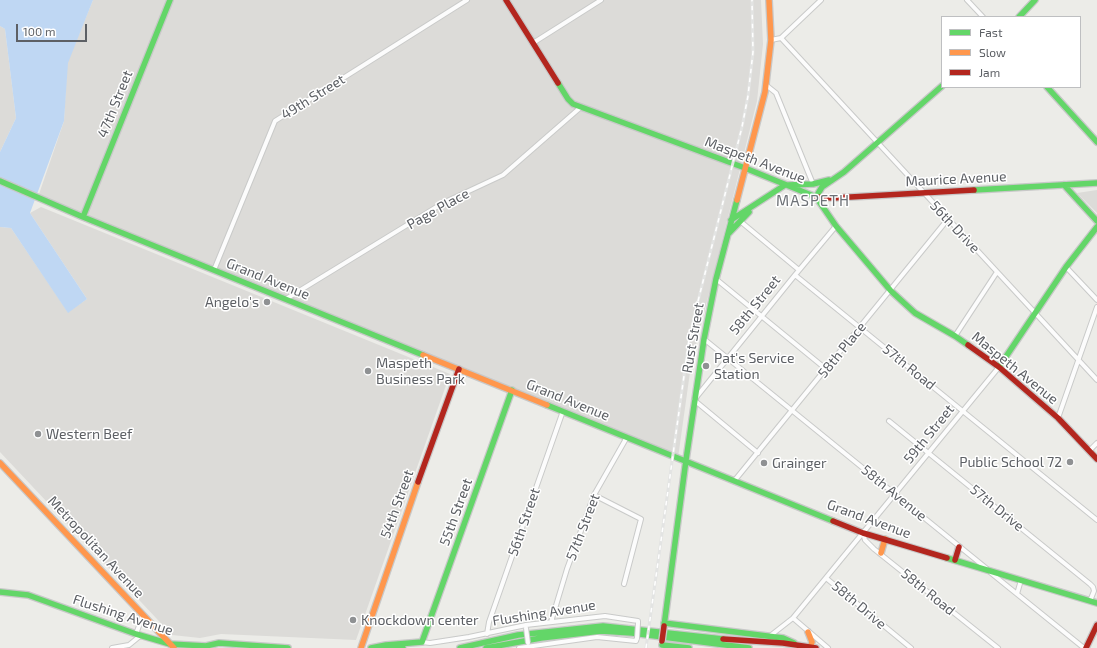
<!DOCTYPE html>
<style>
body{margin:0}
#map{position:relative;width:1097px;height:648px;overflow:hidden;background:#ecece8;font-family:"Exo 2",sans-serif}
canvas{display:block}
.legend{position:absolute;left:941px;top:16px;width:140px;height:72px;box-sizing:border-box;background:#fff;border:1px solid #bebfc1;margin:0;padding:5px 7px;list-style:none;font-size:12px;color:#5d6065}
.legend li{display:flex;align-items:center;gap:8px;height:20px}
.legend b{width:20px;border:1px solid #bebfc1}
.scale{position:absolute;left:16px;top:24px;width:71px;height:18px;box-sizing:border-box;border:2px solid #5d6065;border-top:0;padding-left:5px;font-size:12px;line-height:14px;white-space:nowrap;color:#5d6065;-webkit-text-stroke:3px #fff;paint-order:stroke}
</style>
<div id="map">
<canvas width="1097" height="648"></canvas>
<ul class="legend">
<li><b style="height:5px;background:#63d668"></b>Fast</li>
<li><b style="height:5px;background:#ff974d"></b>Slow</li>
<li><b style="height:5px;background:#b3261e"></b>Jam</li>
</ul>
<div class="scale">100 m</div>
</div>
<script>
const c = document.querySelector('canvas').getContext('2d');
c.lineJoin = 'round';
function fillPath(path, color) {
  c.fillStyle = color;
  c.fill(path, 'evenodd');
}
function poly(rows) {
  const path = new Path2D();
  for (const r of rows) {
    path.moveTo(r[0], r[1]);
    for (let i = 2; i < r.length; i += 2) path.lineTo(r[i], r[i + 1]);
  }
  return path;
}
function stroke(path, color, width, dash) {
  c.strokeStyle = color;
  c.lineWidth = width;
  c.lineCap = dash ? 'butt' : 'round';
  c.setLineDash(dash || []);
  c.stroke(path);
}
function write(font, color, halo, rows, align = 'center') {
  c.font = font + ' "Exo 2",sans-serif';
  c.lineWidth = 3;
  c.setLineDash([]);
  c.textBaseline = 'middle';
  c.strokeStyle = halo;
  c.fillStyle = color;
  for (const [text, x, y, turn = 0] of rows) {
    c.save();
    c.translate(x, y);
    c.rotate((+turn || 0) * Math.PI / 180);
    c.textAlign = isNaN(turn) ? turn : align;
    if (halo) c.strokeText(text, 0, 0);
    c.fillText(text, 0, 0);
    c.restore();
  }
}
fillPath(poly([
 [93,0,761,0,763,44,757,101,691,365,678,458,38,197,64,121,67,63],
 [0,26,5,29,16,118,0,152],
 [1097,190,1097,213,1077,193],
 [41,207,450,374,356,640,221,634,200,638,172,635,0,452,0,227,11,228,68,312,87,299,30,213]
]), '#dcdbd8');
fillPath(poly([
 [0,0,93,0,68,63,64,121,30,213,87,299,68,313,11,228,0,227,0,152,16,118,5,29,0,26]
]), '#bfd7f3');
const street = poly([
 [967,0,983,17],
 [781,38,1097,380],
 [771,40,781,38,821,0],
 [533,43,601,0],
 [766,85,776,93,813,184],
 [740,221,799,270],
 [1066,267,1097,300],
 [214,270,275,121,467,0],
 [795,275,1097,520],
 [716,279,826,369],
 [286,299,443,203,503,175,581,107],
 [955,336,997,272],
 [704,339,986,568],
 [1058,418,1097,307],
 [889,421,1090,584,1093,587,1094,591,1090,601],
 [1089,451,1097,443],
 [758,453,694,400,795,275,836,226],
 [735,480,948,219],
 [594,495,641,519,624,584],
 [863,533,865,540,874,549,998,648],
 [991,573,1084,648],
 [826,578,911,648],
 [1017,594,1021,580],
 [793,618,828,648],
 [551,622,567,569,594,495,627,437],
 [136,634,143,615],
 [487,634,489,622,563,411],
 [770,636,793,618,999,367],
 [422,642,430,643,469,637,526,625,605,616,638,621,638,623],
 [112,648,129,645,140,636],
 [519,648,597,637,636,641,637,638]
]);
const fast = poly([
 [1019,17,1035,0],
 [558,83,568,99,573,104,745,168,816,197,836,226,891,291,915,313,955,336,968,345],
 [1047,87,1097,142],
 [0,181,83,217,423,355],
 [789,185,813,184,829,180],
 [1064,185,1097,221],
 [974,190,1097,183],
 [816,197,822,187,844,172,942,86],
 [83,217,170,0],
 [731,220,785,185],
 [729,233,749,212],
 [999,367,1066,267,1097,227],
 [547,405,833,521],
 [947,558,1097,603],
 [0,592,28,595,136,634,170,644,206,646,219,643,288,648],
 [664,623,783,638,794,643],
 [664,626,686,460,704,339,716,279,737,200],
 [422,642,512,390],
 [386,645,422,642],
 [662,645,689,648],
 [371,648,386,645,403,648],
 [460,648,518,635,603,626,723,639],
 [486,648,541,638,601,631,632,633,749,648]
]);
const slow = poly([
 [737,200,765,92,771,40,769,0],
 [423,355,547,405],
 [0,463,174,648],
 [881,553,885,539],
 [808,632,812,642,810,648],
 [361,648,418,482]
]);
const jam = poly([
 [506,0,558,83],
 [816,197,833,198,974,190],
 [968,345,999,367,1058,418,1097,459],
 [418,482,459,369],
 [833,521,863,533,947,558],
 [955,560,959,547],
 [723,639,783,643,816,648],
 [1086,648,1097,625]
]);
stroke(street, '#c9cac9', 6);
stroke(fast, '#c8c8c8', 8);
stroke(slow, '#c8c8c8', 8);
stroke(jam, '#c8c8c8', 8);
stroke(street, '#fcfcfc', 4);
stroke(fast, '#63d668', 5.5);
stroke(slow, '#ff974d', 5.5);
stroke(jam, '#b3261e', 5.5);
const rail = poly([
 [646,648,689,340,694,317,742,127,748,96,753,52,752,0]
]);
stroke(rail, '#e3e4e3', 3);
stroke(rail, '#fff', 1.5, [4.5]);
const streetBridge = poly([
 [526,628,528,643],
 [637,638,638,623]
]);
const jamBridge = poly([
 [662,641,664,626]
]);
stroke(streetBridge, '#c9cac9', 6, []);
stroke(jamBridge, '#c8c8c8', 8, []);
stroke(streetBridge, '#fcfcfc', 4);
stroke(jamBridge, '#b3261e', 5.5);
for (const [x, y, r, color] of [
 [267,302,4,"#8f9193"],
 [706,366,4,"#8f9193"],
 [368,371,4,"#8f9193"],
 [38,434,4,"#8f9193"],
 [1070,462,4,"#8f9193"],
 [764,463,4,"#8f9193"],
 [353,620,4,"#8f9193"]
]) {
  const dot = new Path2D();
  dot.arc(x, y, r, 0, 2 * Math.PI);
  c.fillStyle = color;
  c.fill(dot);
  stroke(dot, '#fff', 1.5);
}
write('14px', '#5d6065', '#fff', [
 ["49th Street",313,97,-32],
 ["47th Street",115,104,-68],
 ["Maspeth Avenue",755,160,21],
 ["Maurice Avenue",956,179,-3],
 ["Page Place",438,209,-29],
 ["56th Drive",955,227,47],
 ["Grand Avenue",268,279,22],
 ["58th Street",755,305,-51],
 ["Rust Street",693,338,-80],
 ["58th Place",842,350,-51],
 ["57th Road",909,367,39],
 ["Maspeth Avenue",1015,368,39],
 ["Grand Avenue",568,400,22],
 ["59th Street",929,434,-51],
 ["58th Avenue",894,493,39],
 ["54th Street",397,504,-70],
 ["57th Drive",997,508,39],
 ["55th Street",456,512,-70],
 ["Grand Avenue",869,519,20],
 ["56th Street",524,522,-71],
 ["57th Street",583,527,-69],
 ["Metropolitan Avenue",96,547,47],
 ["58th Road",928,592,39],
 ["58th Drive",859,605,40],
 ["Flushing Avenue",544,613,-9],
 ["Flushing Avenue",123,615,18]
]);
write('14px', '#5d6065', '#fff', [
 ["Angelo's",259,302,"right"],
 ["Pat's Service",714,358],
 ["Station",714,374],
 ["Maspeth",376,363],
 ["Business Park",376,379],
 ["Western Beef",46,434],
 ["Public School 72",1062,462,"right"],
 ["Grainger",772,463],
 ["Knockdown center",361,620]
], 'left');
c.letterSpacing = '1px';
write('15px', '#6e7277', '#fff', [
 ["MASPETH",813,201]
]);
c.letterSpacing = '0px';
</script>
